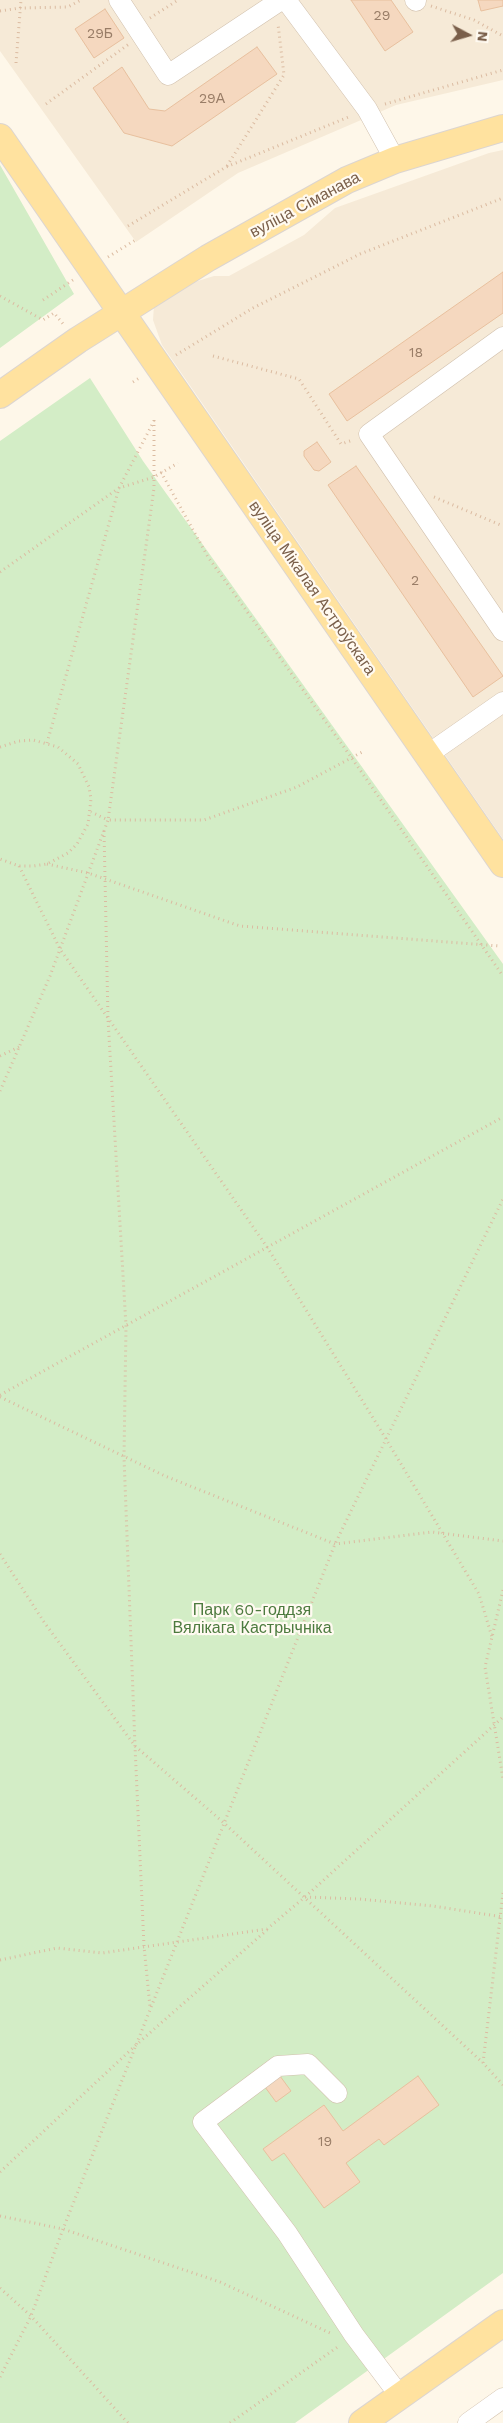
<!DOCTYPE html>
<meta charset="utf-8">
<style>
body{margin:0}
#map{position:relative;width:503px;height:2423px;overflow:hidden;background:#fef7e9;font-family:"Work Sans",sans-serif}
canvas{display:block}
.north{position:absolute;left:443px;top:10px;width:50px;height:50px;-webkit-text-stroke:4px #fffaf1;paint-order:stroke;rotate:96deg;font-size:14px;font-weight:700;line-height:20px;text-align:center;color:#7a5f4a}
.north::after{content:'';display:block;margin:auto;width:18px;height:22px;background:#7a5f4a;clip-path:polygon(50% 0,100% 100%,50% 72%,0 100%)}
</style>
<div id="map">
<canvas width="503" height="2423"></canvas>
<div class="north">N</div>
</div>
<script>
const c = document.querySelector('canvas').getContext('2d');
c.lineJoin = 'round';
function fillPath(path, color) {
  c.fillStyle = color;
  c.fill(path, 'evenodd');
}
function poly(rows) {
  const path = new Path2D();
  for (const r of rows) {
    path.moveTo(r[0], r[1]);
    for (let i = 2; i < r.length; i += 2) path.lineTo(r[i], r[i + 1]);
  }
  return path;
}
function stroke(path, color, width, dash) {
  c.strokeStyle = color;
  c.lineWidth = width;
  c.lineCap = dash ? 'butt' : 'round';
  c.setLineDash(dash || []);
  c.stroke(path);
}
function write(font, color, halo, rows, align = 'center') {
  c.font = font + ' "Work Sans",sans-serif';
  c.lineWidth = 4.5;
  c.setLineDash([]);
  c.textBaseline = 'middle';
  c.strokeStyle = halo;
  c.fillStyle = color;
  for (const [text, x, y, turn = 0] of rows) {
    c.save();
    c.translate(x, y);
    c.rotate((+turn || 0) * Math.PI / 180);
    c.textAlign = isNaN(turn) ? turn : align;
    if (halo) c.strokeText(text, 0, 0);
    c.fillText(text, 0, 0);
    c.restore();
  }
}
fillPath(poly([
 [0,0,503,0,503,80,396,105,238,173,136,242,0,51],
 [503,150,503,839,162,345,153,320,154,305,178,287,214,276,229,276,304,235,335,208,489,153]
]), '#f6ead7');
fillPath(poly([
 [0,165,74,294,0,348],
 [90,378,143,461,503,964,503,2273,295,2423,0,2423,0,441]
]), '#d3edc6');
const building = poly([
 [351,0,391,0,413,32,385,51,351,0],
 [478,0,503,0,503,6,481,11,478,0],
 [105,9,124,38,94,58,75,29,105,9],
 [257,47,277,74,172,146,124,133,93,88,122,67,149,109,165,111,257,47],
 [503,272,503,313,347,421,329,394,503,272],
 [317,442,331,462,319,471,314,470,304,456,304,451,317,442],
 [356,466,503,676,473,697,328,485,356,466],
 [280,2076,291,2091,276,2102,265,2087,280,2076],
 [418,2076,439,2105,384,2145,379,2139,346,2163,360,2182,324,2208,284,2153,272,2161,263,2149,324,2105,343,2131,418,2076]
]);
fillPath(building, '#f5d8bf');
stroke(building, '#e8c09e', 1);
const minor = poly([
 [119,0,168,75,281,0],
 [286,0,367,109,395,160],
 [415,0,416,1],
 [503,337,369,434,503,631],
 [427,755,503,702],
 [337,2093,308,2064,278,2066,203,2122,287,2233,354,2335,400,2396],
 [468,2423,503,2398]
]);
const major = poly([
 [0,137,503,864],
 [0,395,78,340,208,258,347,180,395,160,503,128],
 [362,2423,503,2323]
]);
stroke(minor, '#d1c0ad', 21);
stroke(major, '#dcd5d0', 28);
stroke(poly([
 [431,6,474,20,503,36],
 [0,11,20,8,68,7,81,0],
 [150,18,178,0],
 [16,63,21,0],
 [46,104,129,44],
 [385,104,503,70],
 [227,166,284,75,278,24],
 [128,226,226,167,351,116],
 [108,257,137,239],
 [0,296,43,320,54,313,64,325],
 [43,300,73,280],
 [176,355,253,308,360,254,503,198],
 [213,356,299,379,341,444,353,440],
 [133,382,141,377],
 [154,420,154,488,108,820,204,820,297,787,364,751],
 [161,472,208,557,351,757,503,976],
 [434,497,503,526],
 [0,572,119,488,154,477,178,463],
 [47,743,119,488,154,421],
 [0,747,19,741,33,740,58,747,78,764,89,787,91,799,88,824,77,844,68,853,47,864,33,866,19,866,0,859],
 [104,831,108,1019,126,1326,124,1457,135,1746,144,1946,150,2007],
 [47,864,88,873,240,926,499,946],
 [19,866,60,949,267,1247,386,1439,479,1594,492,1637],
 [0,1056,19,1047],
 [0,1091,50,976,108,820,91,812],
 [0,1395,503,1117],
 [0,1397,165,1476,335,1544,432,1532,503,1541],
 [0,1554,44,1622,135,1746,224,1823,483,2063],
 [503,1590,485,1667,503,1779],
 [503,1893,483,2063,503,2085],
 [305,1897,503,1717],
 [0,1960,57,1948,102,1953,267,1929,305,1897,359,1899,433,1906,503,1917],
 [0,2172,136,2045,267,1930],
 [0,2216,63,2229,220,2282,330,2333],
 [0,2288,31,2316,128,2423],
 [0,2377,31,2316,63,2229,335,1544,503,1199],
 [230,2423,339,2346]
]), '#dbbba1', 3, [1, 4]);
stroke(minor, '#fff', 20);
stroke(major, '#ffe29f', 26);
write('14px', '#997d67', null, [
 ["29",382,16],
 ["29Б",100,34],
 ["29А",212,99],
 ["18",416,353],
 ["2",415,581],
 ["19",325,2142]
]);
write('16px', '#7a5f4a', '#fffaf1', [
 ["вуліца Сіманава",305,205,-28],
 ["вуліца Мікалая Астроўскага",312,588,55]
]);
write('16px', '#4c7a3e', '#fffaf1', [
 ["Парк 60-годдзя",252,1610],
 ["Вялікага Кастрычніка",252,1628]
]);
</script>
